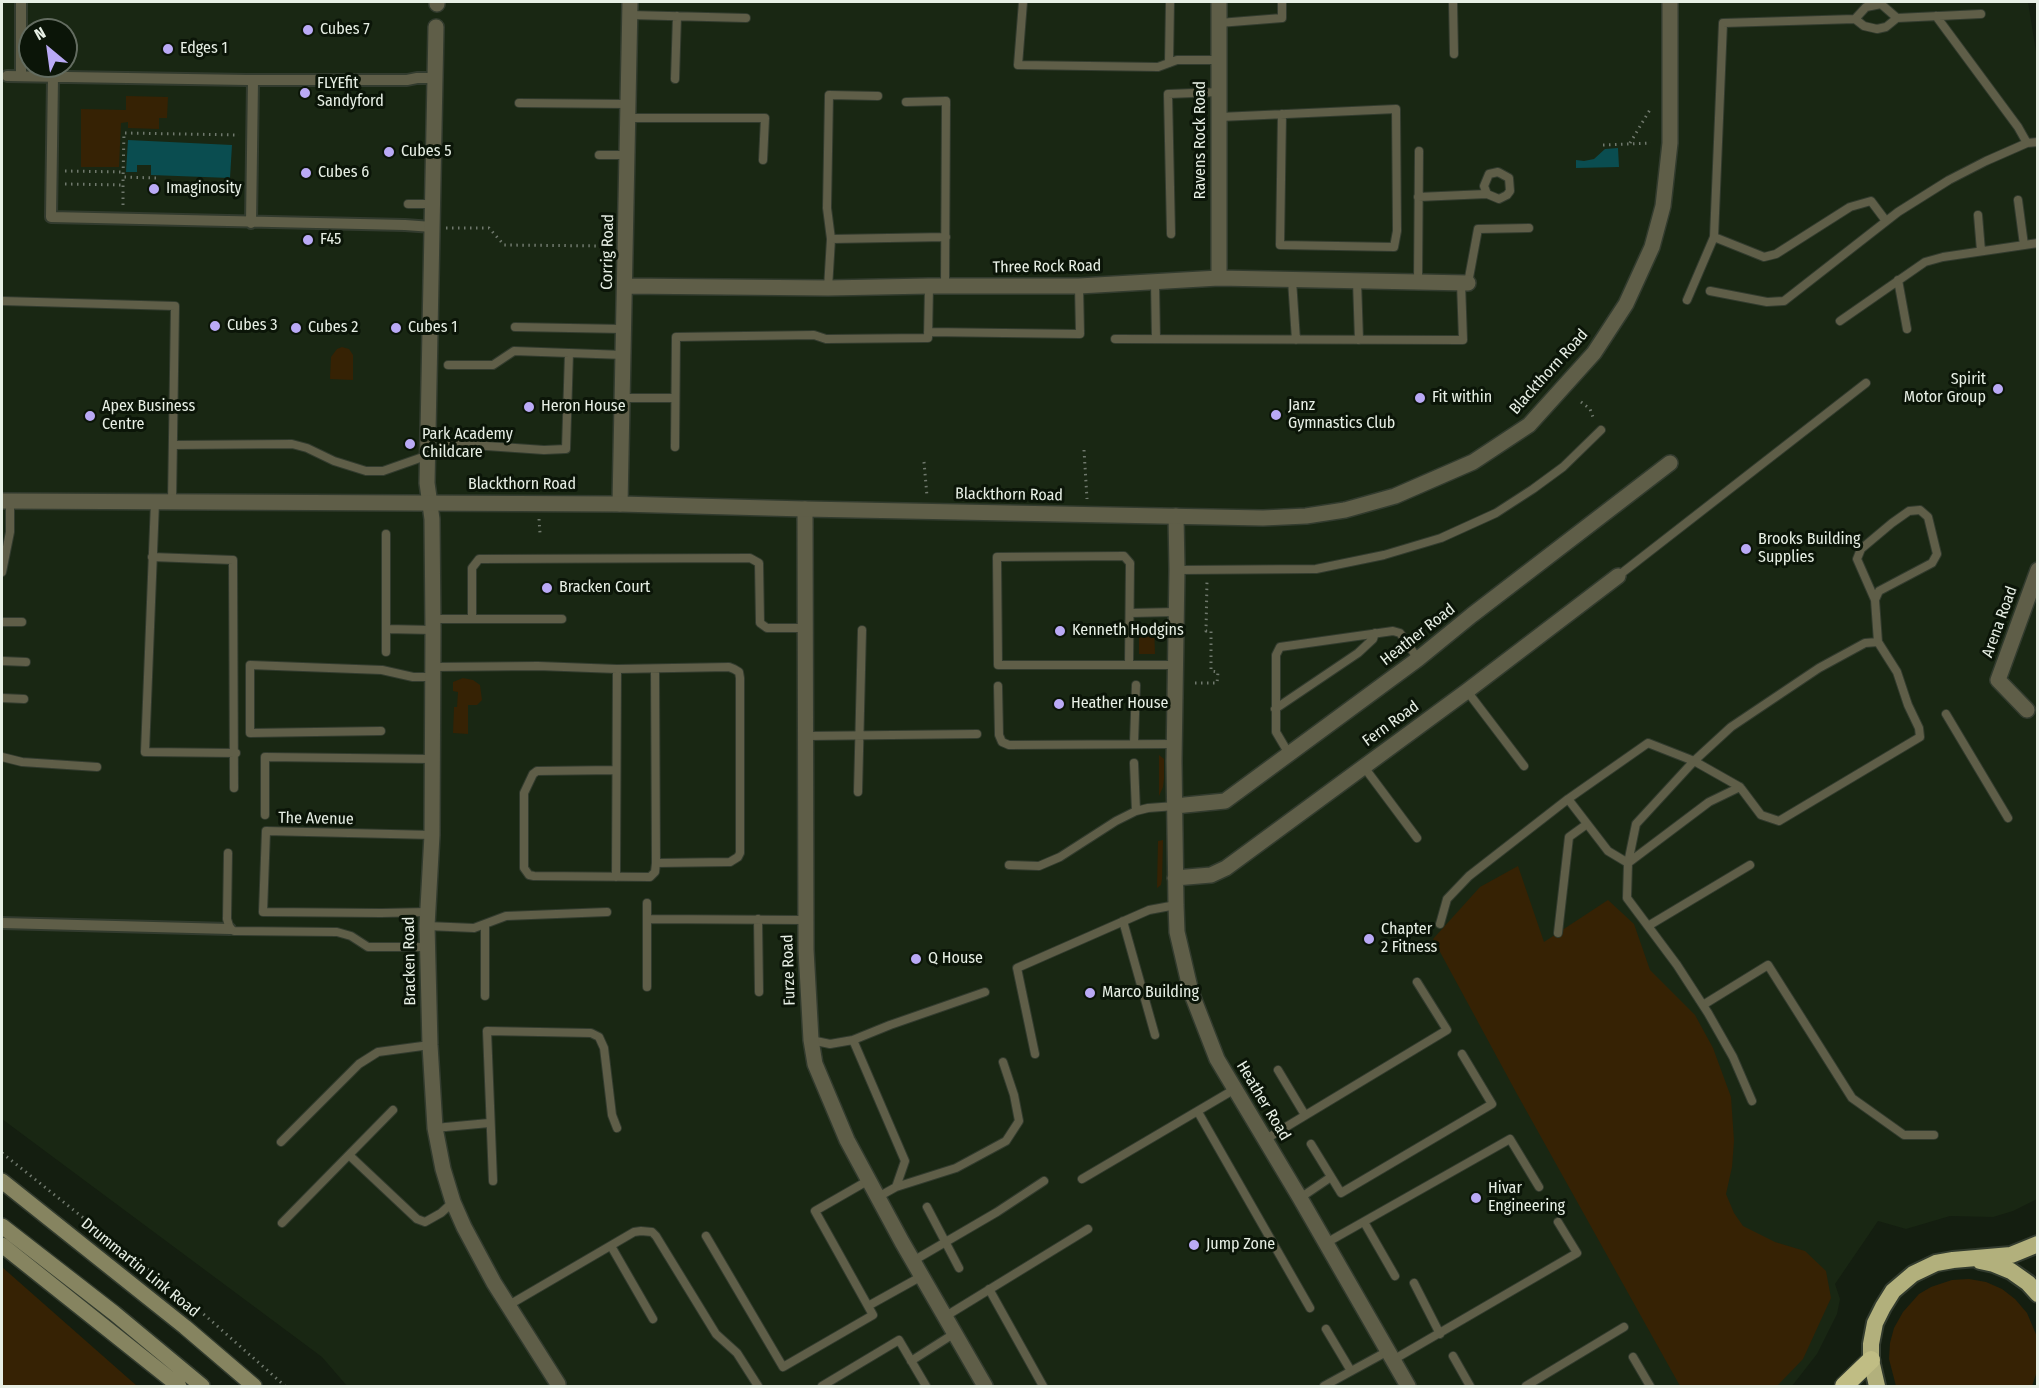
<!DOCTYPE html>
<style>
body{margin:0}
#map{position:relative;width:2039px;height:1388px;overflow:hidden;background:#141e10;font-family:"Fira Sans Condensed",sans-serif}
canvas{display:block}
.frame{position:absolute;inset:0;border:3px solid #e7efe5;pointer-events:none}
.north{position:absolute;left:18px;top:18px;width:60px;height:60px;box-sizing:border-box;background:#0b1508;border:2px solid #636c60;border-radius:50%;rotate:331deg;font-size:16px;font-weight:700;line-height:24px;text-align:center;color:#e7efe5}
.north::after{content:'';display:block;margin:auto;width:21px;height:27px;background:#baaaf6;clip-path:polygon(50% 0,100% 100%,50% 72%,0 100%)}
</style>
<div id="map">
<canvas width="2039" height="1388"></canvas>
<div class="frame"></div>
<div class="north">N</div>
</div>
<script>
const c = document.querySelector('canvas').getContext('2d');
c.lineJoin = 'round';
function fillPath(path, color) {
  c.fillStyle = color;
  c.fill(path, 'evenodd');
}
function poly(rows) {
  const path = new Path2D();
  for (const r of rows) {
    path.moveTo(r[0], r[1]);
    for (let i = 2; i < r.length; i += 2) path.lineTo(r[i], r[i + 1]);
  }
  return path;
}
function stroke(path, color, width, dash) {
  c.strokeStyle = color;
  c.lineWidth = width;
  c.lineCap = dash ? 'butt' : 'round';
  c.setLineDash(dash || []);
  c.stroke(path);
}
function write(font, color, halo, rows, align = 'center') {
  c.font = font + ' "Fira Sans Condensed",sans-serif';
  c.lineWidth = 6;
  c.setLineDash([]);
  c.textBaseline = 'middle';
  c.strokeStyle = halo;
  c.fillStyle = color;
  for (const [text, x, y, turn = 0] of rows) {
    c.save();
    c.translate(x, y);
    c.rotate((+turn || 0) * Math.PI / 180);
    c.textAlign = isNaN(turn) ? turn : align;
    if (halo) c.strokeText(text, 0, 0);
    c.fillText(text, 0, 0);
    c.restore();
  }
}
fillPath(poly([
 [2,2,2028,2,2038,64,2037,1199,2013,1211,1993,1217,1950,1216,1906,1229,1878,1221,1835,1284,1840,1299,1837,1314,1817,1354,1792,1386,347,1386,322,1357,2,1119],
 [30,30,66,30,66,66,30,66]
]), '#192713');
fillPath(poly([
 [126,96,168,97,167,118,159,118,159,129,128,128,128,122,121,123,119,167,81,167,81,109,126,110],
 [342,347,349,349,353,355,353,380,330,379,331,357,337,349],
 [1143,624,1154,624,1155,654,1139,654,1139,629],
 [463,678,473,680,480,685,482,700,477,705,468,705,468,734,453,733,454,707,457,707,458,692,453,691,453,682],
 [1159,755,1164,759,1164,778,1163,787,1159,796],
 [1163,840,1162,879,1161,885,1157,888,1158,841],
 [1518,866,1544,942,1608,900,1634,924,1650,970,1695,1015,1713,1048,1731,1097,1734,1141,1732,1167,1726,1194,1734,1213,1743,1226,1775,1242,1805,1251,1826,1271,1831,1298,1803,1359,1777,1386,1680,1386,1517,1094,1433,939,1480,887],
 [2,1267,137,1386,2,1386],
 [1969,1279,1986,1282,2002,1289,2015,1299,2027,1313,2038,1339,2037,1371,2032,1386,1896,1386,1889,1359,1890,1343,1894,1328,1903,1312,1919,1294,1931,1287,1952,1280]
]), '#362204');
fillPath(poly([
 [128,140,232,145,230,178,151,175,151,165,137,165,137,172,126,172],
 [1618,148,1619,167,1576,168,1576,160,1584,161,1594,159,1605,149]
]), '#0a4d50');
const service = poly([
 [1023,2,1018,65,1158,67,1177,60,1219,60],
 [1453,2,1454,54],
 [630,15,746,18],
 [1936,16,2018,127,2027,143],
 [1855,19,1864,26,1877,29,1886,27,1897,18],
 [1219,23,1282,18,1282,2],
 [1169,63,1170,2],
 [675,79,677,16],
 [906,102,946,101,945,286],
 [519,103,628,104],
 [1220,117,1396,109,1397,231,1394,247,1280,245,1282,114],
 [628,118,765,118,763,160],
 [599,155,627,155],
 [1418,197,1487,194,1499,199,1507,195,1510,191,1509,178,1498,172,1489,174,1484,186,1487,194],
 [2018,200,2024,245],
 [408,204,433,204],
 [1978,215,1981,251],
 [1171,234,1168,94,1220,92],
 [1714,237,1764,257,1776,254,1850,207,1871,201,1886,221],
 [831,239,946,237],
 [1292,280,1296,340],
 [1898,280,1907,329],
 [1357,281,1359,340],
 [1155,282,1156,339],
 [1418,282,1419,151],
 [1468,283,1478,229,1529,228],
 [828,288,831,239,827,208,829,95,878,96],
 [1710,291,1767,302,1784,301,1898,212,1949,180,1986,161,2027,143,2038,142],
 [1687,300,1714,237,1723,23,1855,19,1866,7,1881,4,1897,18,1981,14],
 [2,301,175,306,172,502],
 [1840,321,1925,262,1943,257,2038,243],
 [515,327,624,329],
 [928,332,1080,334,1079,286],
 [1115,339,1463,340,1461,283],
 [448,365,493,365,514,351,624,355],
 [623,398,674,398],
 [443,443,544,450,566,449,569,353],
 [173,445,292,444,307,448,334,461,366,471,383,471,420,458,428,458],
 [675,447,676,337,814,335,826,339,928,338,929,286],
 [155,502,145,752,236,753],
 [152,557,233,560,234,788],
 [1177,570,1316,569,1384,555,1441,538,1496,513,1533,489,1563,467,1601,430],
 [2,572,10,532,10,501],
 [1618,576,1866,383],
 [1875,600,1879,591,1932,563,1937,554,1928,517,1920,510,1909,511,1892,523,1861,549,1857,559,1875,600,1878,642],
 [1130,613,1176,612],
 [433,619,562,619],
 [472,619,472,568,479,559,750,558,759,563,760,623,767,628,807,628],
 [2,622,22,622],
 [386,629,433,630],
 [386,652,386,534],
 [2,661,26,662],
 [1129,665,1130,563,1124,556,997,557,998,665,1175,665],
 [433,667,538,666,617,669,729,667,734,669,739,672,740,678,740,853,738,857,730,862,656,863,655,669],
 [998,686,999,735,1002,742,1009,745,1174,744],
 [1467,691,1524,766],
 [2,698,24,699],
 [1275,709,1358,653,1373,639,1375,633],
 [1946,714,2008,818],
 [381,731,250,733,250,665,382,670,413,677,433,677],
 [807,736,977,734],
 [1134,743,1136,685],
 [1289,754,1276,732,1276,655,1280,647,1393,631,1400,633,1418,659],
 [2,757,22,762,97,767],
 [1134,763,1136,811],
 [1364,767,1417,838],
 [616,770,537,771,533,774,524,793,524,868,529,875,534,876,650,877,655,872,656,863],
 [1740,787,1694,761,1648,743,1568,799,1608,851,1628,863,1709,802,1740,787,1761,815,1779,821,1920,737,1919,728,1908,705,1897,672,1878,642,1865,643,1819,668,1731,727,1694,761,1636,824,1628,863,1627,898,1677,965,1708,1013,1733,1057,1752,1101],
 [858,792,862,630],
 [265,815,265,757,432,759],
 [228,853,227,919,230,929,234,931,337,932,351,936,368,947,428,947],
 [1009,865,1039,866,1060,857,1116,821,1136,811,1148,808,1175,806],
 [616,877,617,669],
 [647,903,647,987],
 [428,912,381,913,263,912,266,831,432,835],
 [648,919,805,920],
 [758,919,759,992],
 [1123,921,1155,1035],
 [1440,924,1447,899,1469,876,1568,799],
 [427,926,474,928,506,916,607,912],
 [1648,926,1750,865],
 [1558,933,1569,837,1587,824],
 [485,996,485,925],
 [1703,1005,1768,965,1852,1098,1904,1135,1934,1135],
 [811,1040,830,1044,853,1040,890,1025,985,992],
 [853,1040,905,1161,896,1187,878,1197],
 [1035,1054,1017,968,1149,910,1176,905],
 [1278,1070,1305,1115],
 [1198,1112,1310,1308],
 [435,1128,489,1123],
 [1266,1139,1447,1030,1417,982],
 [281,1142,359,1064,378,1052,430,1045],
 [1311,1144,1341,1193,1492,1104,1462,1054],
 [349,1155,417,1219,425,1222,441,1213,453,1202],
 [1082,1179,1235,1089],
 [493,1181,487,1031,591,1033,599,1037,604,1048,612,1115,617,1128],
 [896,1187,956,1168,1006,1141,1019,1121,1014,1095,1003,1062],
 [1300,1198,1331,1177],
 [927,1207,959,1268],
 [1364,1222,1395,1276],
 [282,1223,393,1110],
 [706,1236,783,1367,873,1315,815,1211,869,1180],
 [1326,1243,1510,1139,1539,1187],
 [611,1246,653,1319],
 [913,1261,997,1212,1044,1181],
 [1414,1283,1440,1334],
 [989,1289,1043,1386],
 [509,1305,634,1232,641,1231,652,1232,656,1236,716,1334,737,1353,758,1386],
 [868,1306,922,1276],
 [946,1316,1088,1229],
 [1326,1329,1351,1371],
 [1453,1356,1470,1386],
 [1633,1357,1650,1386],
 [1393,1360,1577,1253,1558,1222],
 [911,1361,955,1333],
 [822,1386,899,1340,926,1386],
 [1324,1386,1388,1351],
 [1526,1386,1624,1327]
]);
const pedestrian = poly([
 [7,76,247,80,407,80,417,78,435,78],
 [21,76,21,2],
 [53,77,51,217,405,225,432,227],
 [251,223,253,80],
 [2,923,230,929]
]);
const minor = poly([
 [1219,2,1219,278],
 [437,4,437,2],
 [436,27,427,483,432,519,433,630,432,835,427,926,430,1045,435,1128,443,1169,453,1202,464,1227,494,1283,558,1384],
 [625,286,828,288,929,286,1079,286,1219,278,1468,283],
 [620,504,630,2],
 [805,509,806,950,811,1040,815,1064,847,1140,902,1242,985,1386],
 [1176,516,1177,570,1174,761,1176,905,1177,932,1191,992,1217,1059,1300,1198,1408,1386],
 [2027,710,1998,680,2038,570],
 [1175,806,1225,801,1418,659,1472,615,1670,463],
 [1175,878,1211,875,1226,868,1467,691,1618,576]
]);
const tertiary = poly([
 [2,501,620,504,805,509,1263,518,1306,516,1345,510,1395,496,1473,462,1529,425,1594,353,1626,304,1652,247,1663,206,1670,143,1670,2]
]);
const secondary = poly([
 [2,1181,185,1327,254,1386],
 [2,1226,114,1313,202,1386],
 [2,1245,179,1386]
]);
const trunk = poly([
 [1980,1261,1994,1264,2011,1271,2028,1283,2038,1294],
 [1877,1386,1871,1360,1871,1344,1875,1323,1883,1307,1893,1291,1913,1274,1936,1263,1953,1260,2011,1255,2038,1244]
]);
const motorway = poly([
 [1844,1386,1871,1360]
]);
stroke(service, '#323b2e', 10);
stroke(pedestrian, '#323b2e', 14);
stroke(minor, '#323b2e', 18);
stroke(tertiary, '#323b2e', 18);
stroke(secondary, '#323b2e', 18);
stroke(trunk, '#323b2e', 20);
stroke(motorway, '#323b2e', 21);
stroke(poly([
 [1630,143,1651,108],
 [1603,145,1651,143],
 [65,171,123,172],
 [156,178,123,177,124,133,239,135],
 [65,184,123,185],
 [123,205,123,177],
 [446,228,489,228,504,245,605,246],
 [1581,402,1590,409,1594,420],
 [1084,450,1087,499],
 [924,462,927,496],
 [539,481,539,483],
 [539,519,540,533],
 [1195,683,1217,683,1218,672,1211,671,1211,631,1206,631,1207,581],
 [2,1153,199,1310,285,1386]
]), '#6f786c', 3, [1.5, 4.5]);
stroke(service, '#5f5e48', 8);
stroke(pedestrian, '#5f5e48', 10);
stroke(minor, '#5f5e48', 15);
stroke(tertiary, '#5f5e48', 15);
stroke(secondary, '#868460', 15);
stroke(trunk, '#b2b07c', 16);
stroke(motorway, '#c0bd84', 18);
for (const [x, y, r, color] of [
 [308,30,6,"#baaaf6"],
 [168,49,6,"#baaaf6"],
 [305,93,6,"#baaaf6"],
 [389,152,6,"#baaaf6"],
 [306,173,6,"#baaaf6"],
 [154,189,6,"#baaaf6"],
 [308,240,6,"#baaaf6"],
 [215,326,6,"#baaaf6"],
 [296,328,6,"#baaaf6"],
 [396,328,6,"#baaaf6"],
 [1998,389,6,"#baaaf6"],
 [1420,398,6,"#baaaf6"],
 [529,407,6,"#baaaf6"],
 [1276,415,6,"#baaaf6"],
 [90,416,6,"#baaaf6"],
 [410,444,6,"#baaaf6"],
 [1746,549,6,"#baaaf6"],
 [547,588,6,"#baaaf6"],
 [1060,631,6,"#baaaf6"],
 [1059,704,6,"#baaaf6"],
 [1369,939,6,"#baaaf6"],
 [916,959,6,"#baaaf6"],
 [1090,993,6,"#baaaf6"],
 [1476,1198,6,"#baaaf6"],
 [1194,1245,6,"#baaaf6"]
]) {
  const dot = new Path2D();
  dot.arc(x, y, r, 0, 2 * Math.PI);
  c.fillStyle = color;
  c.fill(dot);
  stroke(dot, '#0b1508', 2);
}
write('16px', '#e7efe5', '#0b1508', [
 ["Cubes 7",320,30],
 ["Edges 1",180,49],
 ["FLYEfit",317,84],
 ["Sandyford",317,102],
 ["Cubes 5",401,152],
 ["Cubes 6",318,173],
 ["Imaginosity",166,189],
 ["F45",320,240],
 ["Cubes 3",227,326],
 ["Cubes 2",308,328],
 ["Cubes 1",408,328],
 ["Spirit",1986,380,"right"],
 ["Motor Group",1986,398,"right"],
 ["Fit within",1432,398],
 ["Janz",1288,406],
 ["Gymnastics Club",1288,424],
 ["Apex Business",102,407],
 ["Centre",102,425],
 ["Heron House",541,407],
 ["Park Academy",422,435],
 ["Childcare",422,453],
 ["Brooks Building",1758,540],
 ["Supplies",1758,558],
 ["Bracken Court",559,588],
 ["Kenneth Hodgins",1072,631],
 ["Heather House",1071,704],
 ["Chapter",1381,930],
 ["2 Fitness",1381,948],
 ["Q House",928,959],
 ["Marco Building",1102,993],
 ["Hivar",1488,1189],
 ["Engineering",1488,1207],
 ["Jump Zone",1206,1245]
], 'left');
write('16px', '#e7efe5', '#0b1508', [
 ["Ravens Rock Road",1201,140,-90],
 ["Corrig Road",608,252,-89],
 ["Three Rock Road",1047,267,-1],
 ["Blackthorn Road",1549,372,-48],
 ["Blackthorn Road",522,485],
 ["Blackthorn Road",1009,495,1],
 ["Arena Road",2000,622,-70],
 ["Heather Road",1418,635,-38],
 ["Fern Road",1391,724,-36],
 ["The Avenue",316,819,1],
 ["Bracken Road",410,961,-91],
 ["Furze Road",789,970,-92],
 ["Heather Road",1263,1101,59],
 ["Drummartin Link Road",140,1268,39]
]);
</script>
